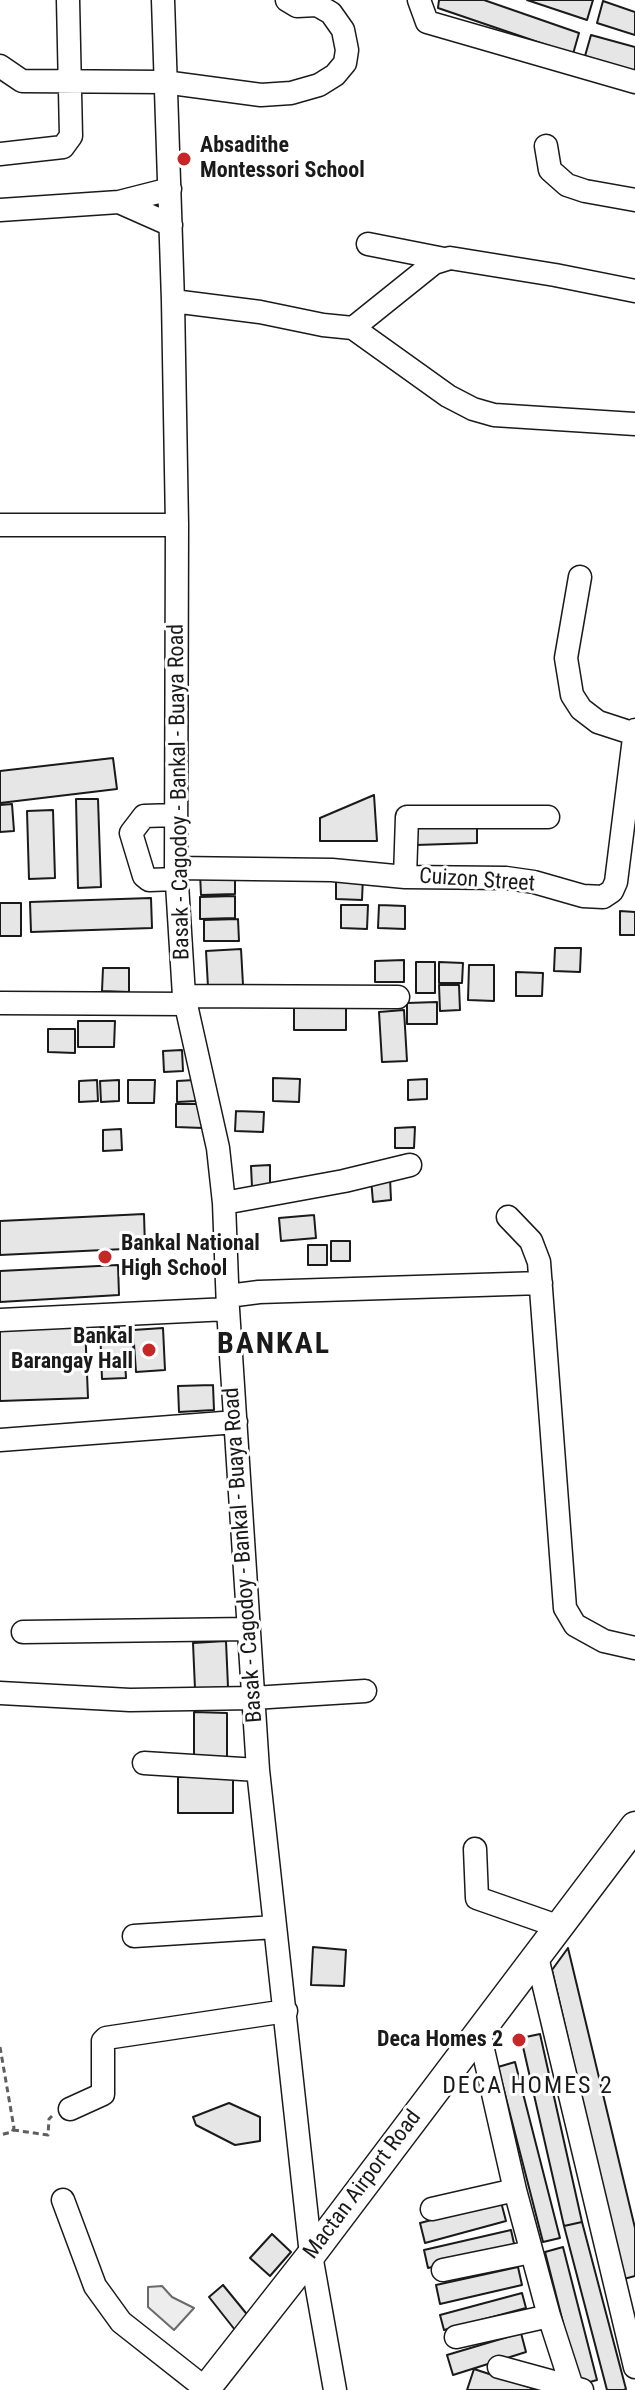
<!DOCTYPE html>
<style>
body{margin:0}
canvas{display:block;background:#fff}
</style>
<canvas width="635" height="2390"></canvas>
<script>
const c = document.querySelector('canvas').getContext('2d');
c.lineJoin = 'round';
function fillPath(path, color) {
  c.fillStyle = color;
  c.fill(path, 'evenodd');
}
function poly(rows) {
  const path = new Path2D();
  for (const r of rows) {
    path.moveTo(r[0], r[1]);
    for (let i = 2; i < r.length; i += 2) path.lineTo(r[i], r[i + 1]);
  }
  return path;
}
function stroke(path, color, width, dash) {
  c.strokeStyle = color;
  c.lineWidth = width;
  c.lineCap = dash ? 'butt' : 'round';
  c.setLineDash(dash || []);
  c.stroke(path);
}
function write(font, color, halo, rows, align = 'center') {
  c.font = font + ' "Roboto Condensed",sans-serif';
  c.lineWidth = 6;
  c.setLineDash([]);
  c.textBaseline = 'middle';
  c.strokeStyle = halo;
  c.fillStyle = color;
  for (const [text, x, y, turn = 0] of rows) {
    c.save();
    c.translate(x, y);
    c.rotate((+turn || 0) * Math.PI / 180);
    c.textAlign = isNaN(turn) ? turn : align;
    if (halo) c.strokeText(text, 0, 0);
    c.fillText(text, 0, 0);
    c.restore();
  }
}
const parking = poly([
 [162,2286,172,2297,194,2308,174,2330,148,2307,148,2287,162,2286]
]);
fillPath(parking, '#ededed');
stroke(parking, '#6a6a6a', 2);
const building = poly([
 [439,0,484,0,579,33,573,54,438,8,439,0],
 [527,0,593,0,587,20,527,0],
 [603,1,635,12,635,35,597,23,603,1],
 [591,35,635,47,635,71,585,56,591,35],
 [113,758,117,789,0,803,0,771,113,758],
 [374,795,377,841,320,841,320,818,374,795],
 [76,799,98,799,101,887,78,888,76,799],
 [12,804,14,831,0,832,0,805,12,804],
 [53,810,55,878,29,879,27,811,53,810],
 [477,819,477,843,416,845,416,821,477,819],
 [235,872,235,894,201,895,200,873,235,872],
 [336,876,363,876,362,900,336,899,336,876],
 [235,896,235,918,200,919,200,897,235,896],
 [151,898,152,928,31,932,30,902,151,898],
 [0,903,21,903,21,936,0,936,0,903],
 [341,905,368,905,367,929,341,928,341,905],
 [379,905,405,906,405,929,378,928,379,905],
 [620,911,635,912,635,935,620,935,620,911],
 [238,919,239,941,204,941,204,920,238,919],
 [555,948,581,948,580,972,554,971,555,948],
 [241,949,243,985,208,987,206,951,241,949],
 [404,960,404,982,375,982,375,961,404,960],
 [416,962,435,962,435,993,416,993,416,962],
 [439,962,463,963,462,983,439,983,439,962],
 [469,965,494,965,494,1001,468,1000,469,965],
 [103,968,129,968,129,992,102,991,103,968],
 [516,972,543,973,542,996,516,996,516,972],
 [439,985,459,985,460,1010,440,1011,439,985],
 [346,1001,346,1030,294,1030,294,1002,346,1001],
 [437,1002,437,1024,407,1024,407,1003,437,1002],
 [404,1010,407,1061,382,1062,379,1012,404,1010],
 [78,1021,115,1021,114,1047,78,1047,78,1021],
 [48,1029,75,1029,75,1053,48,1052,48,1029],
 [182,1050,183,1071,164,1072,163,1051,182,1050],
 [273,1078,300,1079,299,1102,273,1101,273,1078],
 [427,1079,427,1099,408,1100,408,1080,427,1079],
 [97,1080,98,1101,79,1102,79,1081,97,1080],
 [119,1080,119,1101,101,1102,100,1081,119,1080],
 [128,1080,155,1080,154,1103,128,1103,128,1080],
 [195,1080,196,1101,177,1102,177,1081,195,1080],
 [176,1104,203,1104,203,1128,176,1127,176,1104],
 [236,1111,264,1112,263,1132,235,1131,236,1111],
 [415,1127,414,1148,395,1148,395,1128,415,1127],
 [121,1129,122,1150,103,1151,103,1130,121,1129],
 [270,1165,270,1186,252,1187,251,1166,270,1165],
 [390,1178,391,1200,373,1202,371,1179,390,1178],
 [144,1214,145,1248,0,1255,0,1221,144,1214],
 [314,1215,316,1238,281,1241,279,1218,314,1215],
 [331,1241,350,1241,350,1261,331,1261,331,1241],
 [308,1245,327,1245,327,1265,308,1265,308,1245],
 [118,1265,119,1295,0,1302,0,1271,118,1265],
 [85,1324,88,1398,0,1401,0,1328,85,1324],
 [119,1327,120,1342,133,1341,134,1360,125,1360,126,1378,102,1379,100,1328,119,1327],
 [163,1328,165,1370,136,1372,133,1330,163,1328],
 [213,1385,214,1410,179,1412,178,1386,213,1385],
 [226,1641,228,1687,195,1689,193,1643,226,1641],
 [194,1712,227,1713,227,1759,194,1758,194,1712],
 [178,1777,233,1777,233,1813,178,1813,178,1777],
 [313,1947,346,1950,344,1986,311,1985,313,1947],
 [568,1948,635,2228,635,2276,624,2279,552,1970,568,1948],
 [540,2034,582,2222,564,2226,521,2038,540,2034],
 [515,2062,560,2238,543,2242,498,2067,515,2062],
 [229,2103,260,2117,260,2141,235,2145,196,2125,193,2117,229,2103],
 [501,2202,506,2221,425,2243,420,2223,501,2202],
 [582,2222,626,2389,624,2390,607,2390,564,2226,582,2222],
 [511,2230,515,2248,428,2268,424,2250,511,2230],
 [272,2234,291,2252,270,2276,250,2258,272,2234],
 [563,2247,597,2380,579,2385,545,2252,563,2247],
 [518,2267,522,2285,440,2304,436,2285,518,2267],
 [223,2285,250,2318,235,2330,209,2297,223,2285],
 [522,2293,526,2308,444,2330,440,2315,522,2293],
 [521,2333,526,2352,453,2375,447,2355,521,2333],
 [474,2369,538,2390,467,2390,474,2369]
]);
fillPath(building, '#e6e6e6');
stroke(building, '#1a1a1a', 2);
const minor = poly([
 [163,0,173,301,177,525,176,868,184,996,218,1148,224,1203,228,1309,258,1770,311,2255,335,2390],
 [419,0,427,22,635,82],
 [0,66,22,81,164,82,261,95,291,93,319,85,335,75,345,63,347,50,343,30,331,13,317,5,297,6,287,0],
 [546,146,550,170,567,185,585,191,635,200],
 [0,154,63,147,71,136,68,0],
 [119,202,171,225],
 [0,210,119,202,170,189],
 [368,244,444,259],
 [173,301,260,312,323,325,353,328,448,396,473,409,494,415,635,424],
 [353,328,434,263,450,258,555,275,635,291],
 [0,525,177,525],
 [580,577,566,658,572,695,581,709,598,722,635,734],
 [176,815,144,816,131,833,144,876,149,880,177,879],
 [176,868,332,870,405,877,506,878,534,882,583,896,603,897,612,891,616,882,635,730],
 [405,877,407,817,548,817],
 [184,996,398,997],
 [0,1003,186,1004],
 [224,1203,344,1181,410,1165],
 [508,1217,531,1241,539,1262,565,1608,575,1625,604,1641,635,1648],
 [228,1296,259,1292,541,1283],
 [0,1320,228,1309],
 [0,1440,236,1422],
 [23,1632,249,1629],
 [0,1693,130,1700,253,1698,365,1691],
 [144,1763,258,1770],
 [475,1849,477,1898,560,1927],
 [134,1936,275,1927],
 [537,1957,635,2367],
 [479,2032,515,2190,549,2316,572,2387,582,2390],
 [70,2109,103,2094,103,2041,106,2038,286,2011],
 [63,2200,95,2286,121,2322,206,2389],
 [432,2209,515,2190],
 [443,2270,531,2252],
 [456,2337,549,2316],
 [499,2367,572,2387]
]);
const major = poly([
 [205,2390,311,2255,635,1826]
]);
stroke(minor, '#1a1a1a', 25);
stroke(major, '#1a1a1a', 31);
stroke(poly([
 [0,2047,14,2128,12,2132,0,2135],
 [13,2130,48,2135,49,2119,52,2116]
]), '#5f5f5f', 3, [6, 4]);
stroke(minor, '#fff', 22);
stroke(major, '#fff', 28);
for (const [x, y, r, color] of [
 [184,159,8,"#c62828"],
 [105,1257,8,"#c62828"],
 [149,1350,8,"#c62828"],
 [519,2040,8,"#c62828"]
]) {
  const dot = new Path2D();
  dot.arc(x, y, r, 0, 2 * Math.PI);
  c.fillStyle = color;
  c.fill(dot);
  stroke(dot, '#fff', 3);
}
write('bold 22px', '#1a1a1a', '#fff', [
 ["Absadithe",200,146],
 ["Montessori School",200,171],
 ["Bankal National",121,1244],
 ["High School",121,1269],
 ["Bankal",133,1337,"right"],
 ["Barangay Hall",133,1362,"right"],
 ["Deca Homes 2",503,2040,"right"]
], 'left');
write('22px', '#1a1a1a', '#fff', [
 ["Basak - Cagodoy - Bankal - Buaya Road",180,792,-91],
 ["Cuizon Street",477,881,4],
 ["Basak - Cagodoy - Bankal - Buaya Road",244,1555,-94],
 ["Mactan Airport Road",363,2185,-53]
]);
c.letterSpacing = '2px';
write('24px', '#1a1a1a', '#fff', [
 ["DECA HOMES 2",528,2087]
]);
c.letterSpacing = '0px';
c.letterSpacing = '2px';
write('bold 30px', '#1a1a1a', '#fff', [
 ["BANKAL",274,1345]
]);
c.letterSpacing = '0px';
</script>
